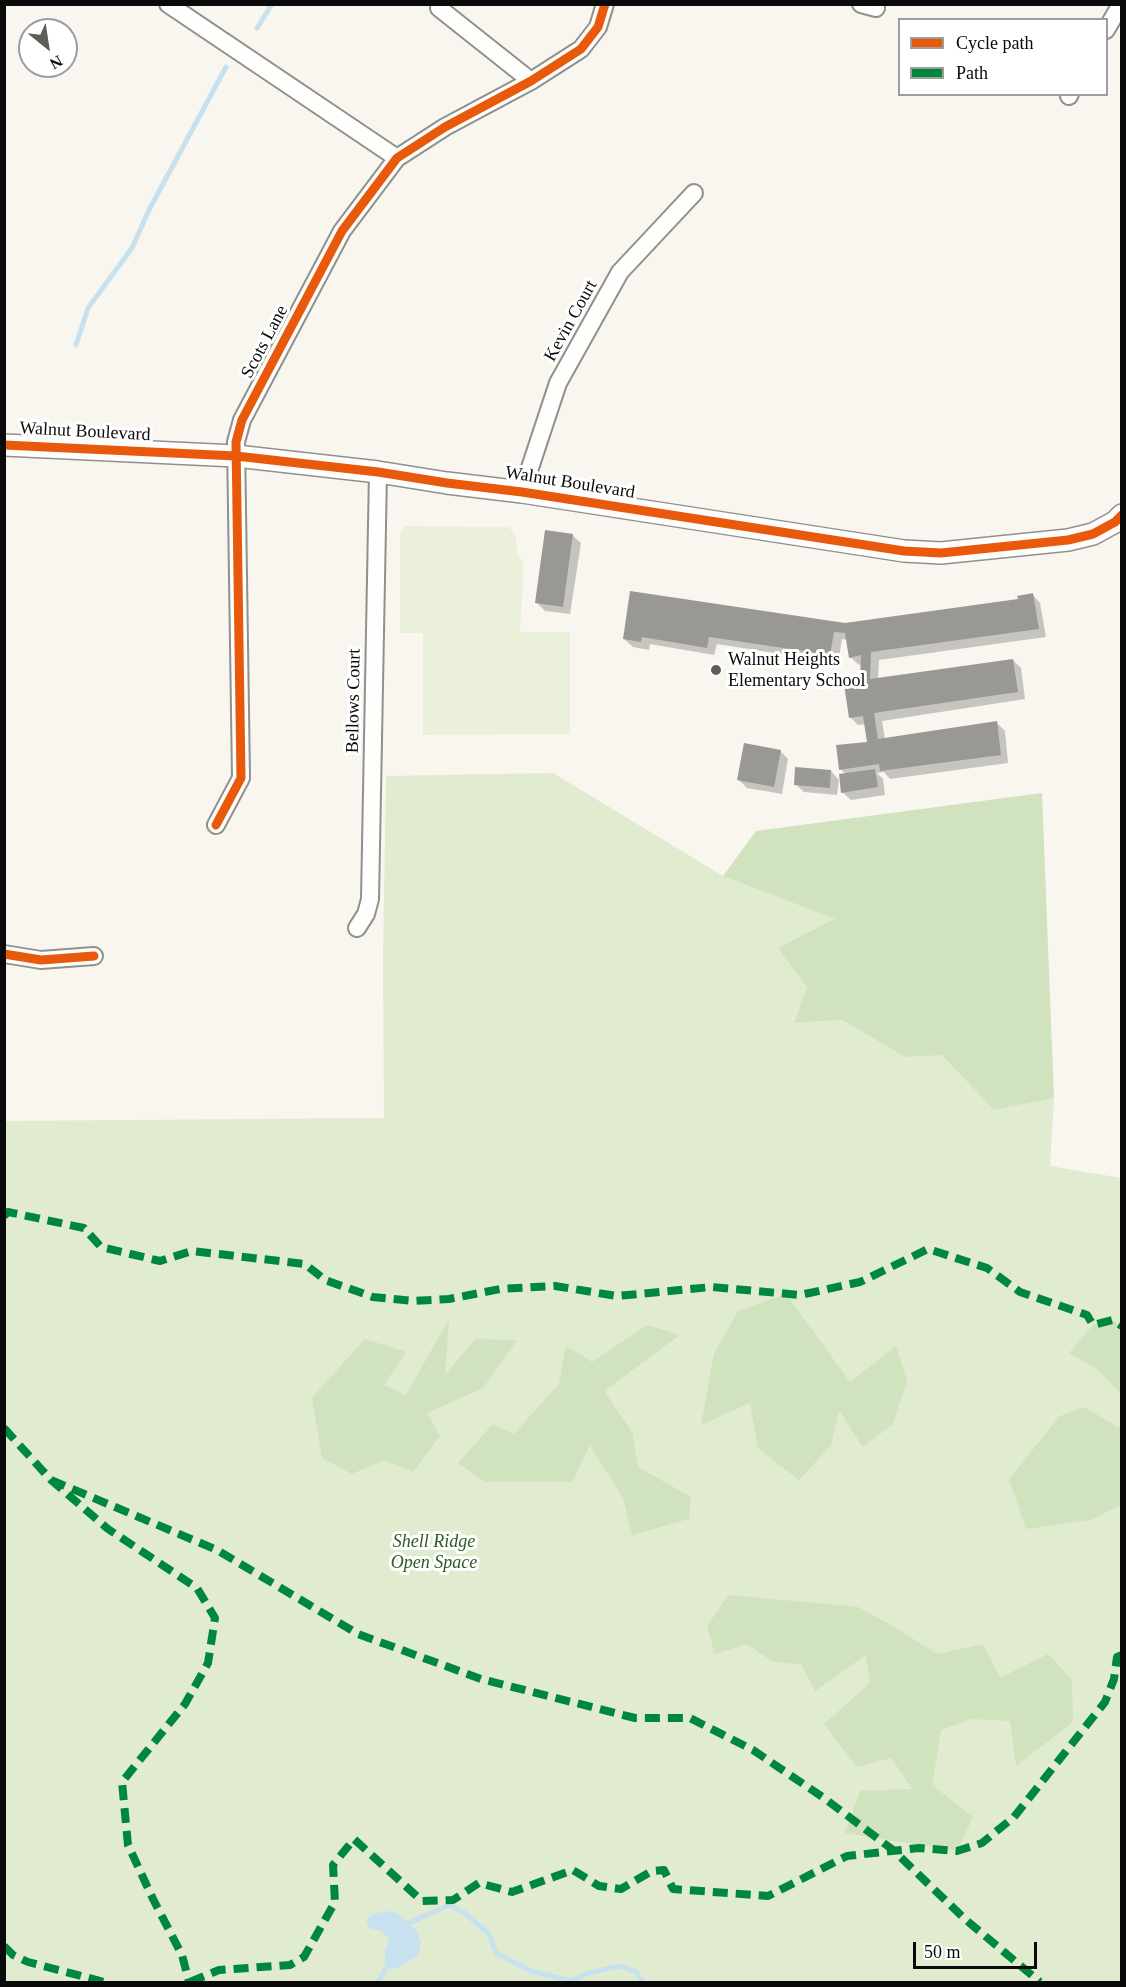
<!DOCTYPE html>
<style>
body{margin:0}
#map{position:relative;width:1126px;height:1987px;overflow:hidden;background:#f8f6ee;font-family:Georgia,serif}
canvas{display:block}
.frame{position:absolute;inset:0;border:6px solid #0a0a0a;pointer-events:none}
.legend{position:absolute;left:898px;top:18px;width:210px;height:78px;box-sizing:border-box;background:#fff;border:2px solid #9d9d9d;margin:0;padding:8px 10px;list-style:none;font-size:18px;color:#0a0a0a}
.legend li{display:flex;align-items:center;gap:12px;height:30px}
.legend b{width:30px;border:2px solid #9d9d9d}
.north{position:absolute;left:18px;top:18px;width:60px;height:60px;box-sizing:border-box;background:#fff;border:2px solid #9d9d9d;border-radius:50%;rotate:150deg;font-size:16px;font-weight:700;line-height:24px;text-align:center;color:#0a0a0a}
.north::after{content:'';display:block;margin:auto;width:21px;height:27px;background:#5d5d5a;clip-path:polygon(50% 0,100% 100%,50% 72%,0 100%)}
.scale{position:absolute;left:913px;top:1942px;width:124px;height:27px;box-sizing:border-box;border:3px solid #0a0a0a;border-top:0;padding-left:8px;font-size:18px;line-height:21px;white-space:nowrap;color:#0a0a0a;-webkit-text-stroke:4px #fff;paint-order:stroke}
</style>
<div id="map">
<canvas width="1126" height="1987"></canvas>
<div class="frame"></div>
<ul class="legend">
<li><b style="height:8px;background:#e8590c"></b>Cycle path</li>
<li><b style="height:8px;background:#00873e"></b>Path</li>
</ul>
<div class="north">N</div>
<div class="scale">50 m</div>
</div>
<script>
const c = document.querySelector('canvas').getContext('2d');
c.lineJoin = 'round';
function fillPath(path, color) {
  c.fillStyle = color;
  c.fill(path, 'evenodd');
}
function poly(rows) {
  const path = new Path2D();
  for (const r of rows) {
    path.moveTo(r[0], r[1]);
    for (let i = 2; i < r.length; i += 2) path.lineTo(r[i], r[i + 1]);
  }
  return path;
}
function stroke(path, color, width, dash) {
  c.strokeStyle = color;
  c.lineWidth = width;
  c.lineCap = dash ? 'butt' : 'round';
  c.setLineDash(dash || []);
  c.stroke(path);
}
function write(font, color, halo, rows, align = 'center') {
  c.font = font + ' Georgia,serif';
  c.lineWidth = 6;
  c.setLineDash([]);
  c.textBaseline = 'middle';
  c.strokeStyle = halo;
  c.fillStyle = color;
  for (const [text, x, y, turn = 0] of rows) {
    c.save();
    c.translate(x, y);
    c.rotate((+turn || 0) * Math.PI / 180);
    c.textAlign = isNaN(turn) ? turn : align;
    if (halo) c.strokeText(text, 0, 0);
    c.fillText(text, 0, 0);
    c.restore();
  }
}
fillPath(poly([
 [553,773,723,876,836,919,807,987,794,1023,842,1020,905,1057,942,1054,994,1110,1054,1098,1050,1166,1121,1178,1121,1982,5,1982,4,1121,384,1118,383,961,386,776]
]), '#e0ebd0');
fillPath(poly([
 [1042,793,1054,1098,994,1110,942,1055,905,1057,842,1020,794,1023,807,987,778,948,835,919,723,876,756,831],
 [786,1294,850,1382,896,1346,907,1381,893,1424,863,1447,839,1410,831,1445,799,1480,758,1448,750,1403,701,1425,714,1354,738,1311],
 [449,1319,445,1375,475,1339,517,1340,483,1388,427,1413,440,1436,413,1472,384,1460,352,1474,322,1458,312,1398,365,1339,406,1352,384,1385,406,1395],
 [1112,1320,1121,1326,1121,1394,1098,1370,1069,1353,1093,1325],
 [647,1325,680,1335,604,1391,632,1432,638,1467,691,1497,689,1519,632,1535,623,1498,590,1445,572,1482,485,1482,458,1463,493,1424,514,1434,559,1384,566,1346,592,1362],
 [1084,1407,1118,1427,1121,1423,1121,1505,1091,1520,1026,1529,1009,1479,1060,1416],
 [729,1595,858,1607,893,1626,937,1654,983,1644,1000,1678,1048,1654,1072,1680,1073,1722,1016,1766,1010,1721,972,1719,941,1730,932,1785,973,1817,957,1851,845,1833,860,1791,913,1789,891,1758,857,1767,824,1724,870,1683,866,1655,815,1691,801,1664,773,1662,747,1644,715,1654,707,1626]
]), '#d1e2bf');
fillPath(poly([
 [404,526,509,527,516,537,517,554,524,563,520,632,570,632,570,734,423,735,423,633,400,633,400,534]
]), '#eaf0d9');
fillPath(poly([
 [388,1911,397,1913,409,1923,417,1931,421,1942,418,1956,395,1969,385,1968,385,1951,389,1938,381,1931,369,1928,366,1920,373,1914]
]), '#c8e1ee');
fillPath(poly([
 [572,535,581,543,570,614,545,611,536,602],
 [631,593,845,624,1020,601,1032,594,1040,603,1046,637,879,660,878,680,1013,660,1021,668,1025,699,882,721,885,739,997,723,1005,731,1008,763,890,779,884,772,877,773,883,779,885,795,851,800,842,792,846,775,841,769,869,743,866,724,858,725,850,717,861,682,862,664,859,665,850,657,847,640,842,639,838,663,717,644,714,655,650,644,649,650,633,647,624,639],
 [780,751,788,759,782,794,747,788,739,780],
 [831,771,839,780,837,795,804,792,795,784]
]), '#0003');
stroke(poly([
 [257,28,272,4],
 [76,345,88,308,132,248,150,208,226,67],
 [407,1928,409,1923,449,1905,465,1913,489,1934,496,1953,531,1971,571,1981,586,1974,618,1966,635,1971,643,1982],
 [378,1982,389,1963]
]), '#c8e1ee', 5);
fillPath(poly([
 [545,530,573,534,563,607,535,603],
 [630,591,845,623,1018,599,1017,596,1033,593,1039,629,871,652,870,679,1013,659,1018,692,874,713,878,739,997,721,1001,755,880,771,879,764,839,770,836,745,867,742,863,716,849,718,844,684,860,681,861,655,849,658,845,633,834,632,830,655,709,637,707,648,642,637,641,642,623,639],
 [744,743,781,750,774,787,737,780],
 [795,767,831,770,830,788,794,785],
 [875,769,878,787,841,793,839,774]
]), '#9a9894');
const minor = poly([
 [168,4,397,158],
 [861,4,876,8],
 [439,8,531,81],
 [1106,30,1121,4],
 [1069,96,1070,94],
 [522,492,558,383,620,272,694,193],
 [216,825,241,778,236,442,242,420,342,231,397,158,445,127,531,81,581,49,598,27,605,4],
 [357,928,366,914,370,899,378,472],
 [4,954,41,960,94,956]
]);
const tertiary = poly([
 [4,445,236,456,378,472,447,483,522,492,904,551,941,553,1068,540,1093,534,1115,522,1122,515]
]);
stroke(minor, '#91908d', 20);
stroke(tertiary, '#91908d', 24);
stroke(minor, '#fefefc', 16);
stroke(tertiary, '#fefefc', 21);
stroke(poly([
 [4,1216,8,1212,84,1228,101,1247,160,1261,192,1251,305,1264,325,1280,373,1297,413,1301,449,1299,500,1289,555,1286,617,1296,712,1287,800,1295,860,1282,928,1249,987,1268,1020,1292,1087,1315,1093,1325,1112,1320,1122,1326],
 [4,1428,51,1480,108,1529,197,1588,215,1618,208,1663,185,1704,122,1782,128,1845,153,1899,182,1955,189,1982],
 [51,1480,217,1550,358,1634,481,1679,635,1718,690,1718,753,1750,824,1798,893,1850,966,1920,1040,1982],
 [4,1946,13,1955,28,1962,104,1982],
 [190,1982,219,1970,290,1965,304,1957,335,1902,333,1865,354,1839,422,1901,453,1900,479,1883,512,1892,573,1870,599,1886,621,1889,652,1871,664,1870,673,1889,768,1896,847,1856,919,1848,957,1851,982,1843,1014,1817,1105,1702,1114,1679,1117,1657,1122,1655]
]), '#00873e', 8, [15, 8]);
stroke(poly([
 [4,445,236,456,378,472,447,483,522,492,904,551,941,553,1068,540,1093,534,1115,522,1122,515],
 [216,825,241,778,236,442,242,420,342,231,397,158,445,127,531,81,581,49,598,27,605,4],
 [4,954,41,960,94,956]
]), '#e8590c', 9);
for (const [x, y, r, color] of [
 [716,670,6,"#5d5d5a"]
]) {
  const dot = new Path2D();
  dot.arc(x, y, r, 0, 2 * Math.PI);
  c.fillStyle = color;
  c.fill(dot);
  stroke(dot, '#fff', 2);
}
write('18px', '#0a0a0a', '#fff', [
 ["Kevin Court",571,321,-61],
 ["Scots Lane",265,342,-62],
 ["Walnut Boulevard",85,432,3],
 ["Walnut Boulevard",570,483,9],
 ["Bellows Court",354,701,-89]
]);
write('18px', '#0a0a0a', '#fff', [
 ["Walnut Heights",728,660],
 ["Elementary School",728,681]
], 'left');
write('italic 18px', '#2d5923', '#fff', [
 ["Shell Ridge",434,1542],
 ["Open Space",434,1563]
]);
</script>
